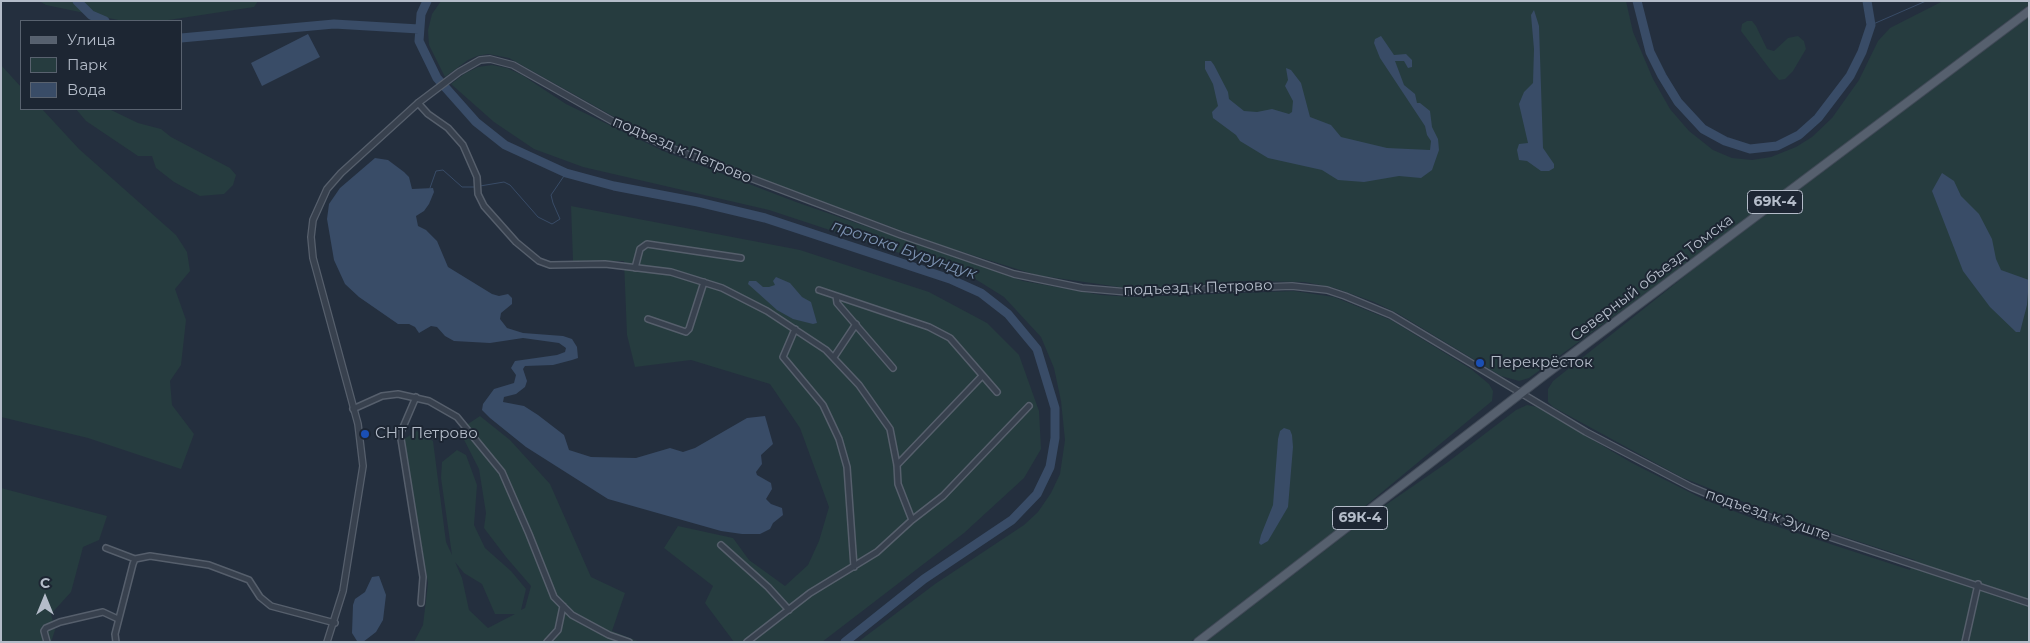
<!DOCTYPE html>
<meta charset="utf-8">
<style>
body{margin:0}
#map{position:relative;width:2030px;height:643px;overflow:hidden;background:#242f3e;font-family:Montserrat,sans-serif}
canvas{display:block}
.frame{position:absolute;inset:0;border:2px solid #b4bcc9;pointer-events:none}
.legend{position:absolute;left:20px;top:20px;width:162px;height:90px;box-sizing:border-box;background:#1d2633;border:1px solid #59626f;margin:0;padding:6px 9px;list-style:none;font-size:15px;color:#b4bcc9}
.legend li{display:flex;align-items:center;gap:10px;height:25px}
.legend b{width:25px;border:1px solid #59626f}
.north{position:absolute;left:20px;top:573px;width:50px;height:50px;-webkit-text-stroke:4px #1d2633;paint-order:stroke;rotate:0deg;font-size:14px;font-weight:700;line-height:20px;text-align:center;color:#b4bcc9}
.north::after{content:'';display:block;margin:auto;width:18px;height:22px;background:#b4bcc9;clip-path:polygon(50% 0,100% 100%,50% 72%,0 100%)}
</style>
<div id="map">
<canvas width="2030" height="643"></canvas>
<div class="frame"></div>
<ul class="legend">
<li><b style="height:6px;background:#56606e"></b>Улица</li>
<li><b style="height:14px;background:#263c3f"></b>Парк</li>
<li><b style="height:14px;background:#394c67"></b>Вода</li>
</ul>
<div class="north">С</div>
</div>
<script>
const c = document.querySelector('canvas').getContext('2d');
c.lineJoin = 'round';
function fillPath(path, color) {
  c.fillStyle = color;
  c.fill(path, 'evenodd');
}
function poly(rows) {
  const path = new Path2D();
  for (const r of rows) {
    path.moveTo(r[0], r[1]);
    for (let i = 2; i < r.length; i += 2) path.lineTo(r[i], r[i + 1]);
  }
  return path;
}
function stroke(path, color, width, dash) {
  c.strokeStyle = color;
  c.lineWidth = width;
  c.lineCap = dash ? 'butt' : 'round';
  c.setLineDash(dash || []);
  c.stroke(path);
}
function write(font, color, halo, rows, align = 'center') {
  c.font = font + ' Montserrat,sans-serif';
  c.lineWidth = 4;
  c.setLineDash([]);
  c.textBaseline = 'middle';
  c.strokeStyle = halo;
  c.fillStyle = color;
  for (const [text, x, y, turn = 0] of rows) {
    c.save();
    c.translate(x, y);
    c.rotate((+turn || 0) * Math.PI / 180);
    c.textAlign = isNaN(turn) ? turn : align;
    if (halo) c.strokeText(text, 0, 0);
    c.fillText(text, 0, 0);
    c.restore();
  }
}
fillPath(poly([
 [39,1,258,1,254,7,162,21,123,21,46,5],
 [441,1,1626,1,1633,32,1653,79,1670,109,1689,131,1713,150,1732,158,1752,160,1771,157,1796,147,1812,137,1832,118,1859,80,1878,41,1890,28,1943,1,2029,1,2029,5,1690,261,1529,378,1519,381,1501,376,1397,313,1374,302,1335,288,1305,282,1245,281,1149,289,1126,288,1036,275,940,245,713,161,627,124,509,58,488,54,477,56,468,60,445,77,429,45,428,30,432,14],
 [2029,17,2029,642,1206,642,1371,515,1448,462,1516,410,1527,405,1537,407,1632,463,1705,500,1757,520,1910,570,1912,561,1915,560,1771,513,1681,477,1553,407,1548,402,1548,389,1553,381,1700,264],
 [1747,21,1752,21,1756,26,1767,49,1774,51,1788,38,1798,36,1804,41,1806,49,1793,71,1785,79,1779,80,1772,72,1741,31,1742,24],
 [1,65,21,87,21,109,42,109,79,149,176,235,187,252,190,271,175,289,186,320,181,365,170,381,172,405,194,434,181,469,88,438,1,417],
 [492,65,507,68,522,75,566,104,663,151,796,202,1023,281,1101,295,1135,297,1294,291,1334,297,1391,320,1471,369,1489,384,1493,391,1492,401,1340,527,1190,642,858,642,935,584,1024,525,1038,512,1051,493,1060,474,1065,440,1061,401,1054,368,1041,337,1004,297,972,277,769,210,583,167,534,149,494,122,451,84,464,74,478,67],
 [76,109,109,109,138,123,161,129,171,137,230,168,236,175,233,185,224,194,200,196,174,182,156,168,152,156,138,156,86,121],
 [571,206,800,250,929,292,987,323,1019,355,1039,411,1041,449,1024,478,964,533,822,642,734,642,705,603,713,586,664,548,678,526,733,538,749,560,785,586,808,565,819,541,829,507,800,428,770,384,691,360,635,367,627,335,624,261,573,261],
 [480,416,510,440,550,484,591,577,625,593,612,631,640,642,414,642,423,625,428,583,404,445,404,439,417,431,433,441,446,542,452,555,441,478,442,462,457,450,466,455,477,485,474,525,485,548,511,571,526,589,521,610,525,608,531,586,506,557,484,528,486,513,479,469,459,430],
 [455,562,464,573,482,584,495,614,515,614,488,628,469,610,462,578],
 [1,488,107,516,99,540,83,547,71,592,51,614,55,630,51,642,1,642]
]), '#263c3f');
fillPath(poly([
 [1534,10,1539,26,1543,148,1554,164,1554,168,1549,171,1541,171,1527,161,1519,160,1517,150,1519,144,1528,143,1519,104,1524,92,1533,83,1534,49,1531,15],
 [308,34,320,57,262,86,251,63],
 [1381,36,1394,55,1406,54,1412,60,1412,67,1408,68,1404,61,1395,61,1404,85,1415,94,1417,103,1420,103,1430,111,1432,127,1438,139,1439,150,1432,170,1421,178,1399,176,1364,182,1338,180,1322,170,1268,158,1240,141,1236,135,1213,118,1212,112,1218,106,1213,84,1205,69,1205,61,1211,61,1214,65,1228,92,1229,99,1244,111,1257,112,1272,109,1289,114,1292,112,1293,101,1285,86,1288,80,1286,68,1291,70,1301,83,1310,117,1331,125,1341,137,1387,148,1430,150,1431,141,1427,135,1425,126,1380,58,1374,43,1375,39],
 [375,158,388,160,404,172,409,177,412,189,433,188,434,192,429,204,424,211,416,216,418,226,426,230,437,241,448,267,492,294,499,296,508,294,512,298,512,304,501,313,500,319,507,328,523,333,563,336,572,339,577,347,578,358,572,360,553,365,525,366,523,369,527,381,525,387,516,394,504,397,503,402,524,406,538,415,564,435,569,450,591,457,636,458,670,448,683,452,695,448,747,418,765,416,773,444,761,455,762,464,756,472,757,475,771,483,772,489,766,499,771,504,782,508,783,515,773,523,770,529,760,534,742,534,721,531,608,499,526,447,490,418,482,410,483,404,494,389,514,383,516,375,511,368,515,361,557,355,565,352,566,348,559,343,523,338,490,343,454,341,445,336,437,327,431,326,419,333,415,327,409,324,398,324,359,297,345,284,334,260,327,219,329,204,340,188],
 [1942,173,1954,181,1961,196,1979,214,1992,239,1996,259,2001,270,2029,280,2027,305,2020,332,2016,332,1990,307,1963,271,1932,191],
 [776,277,790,283,802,297,811,302,817,323,813,324,793,319,777,310,748,284,749,281,756,281,763,287,769,287,775,285,773,281],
 [1284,428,1290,430,1292,435,1293,447,1288,507,1268,541,1261,545,1259,543,1261,535,1273,505,1278,439,1280,431],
 [379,576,386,595,383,620,376,632,363,642,357,641,352,633,353,605,355,599,365,592,372,577]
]), '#394c67');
stroke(poly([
 [1871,25,1926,1],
 [480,186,504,182,510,185,538,217,552,224,560,219,553,203,551,195,566,173],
 [430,188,436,171,443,170,462,187,476,187]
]), '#394c67', 1);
stroke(poly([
 [77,1,91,15,105,21],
 [427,1,421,14,419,41,437,78,476,122,505,145,566,173,614,186,698,202,765,218,950,279,981,293,1008,314,1037,349,1055,408,1055,438,1050,467,1037,494,1012,520,924,579,845,642],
 [1637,1,1650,52,1662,76,1678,102,1703,129,1725,141,1750,149,1777,146,1799,135,1818,118,1850,76,1862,52,1871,25,1867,1],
 [181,38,334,24,419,29]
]), '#394c67', 9);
const minor = poly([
 [418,103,428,114,448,128,463,145,477,177,478,194,484,206,516,242,539,261,550,265,605,264,671,272,722,288,767,311,826,350,859,385,890,429,897,465,898,484,912,520],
 [635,268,640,249,647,244,741,258],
 [819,290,929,327,950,338,997,392],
 [836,296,837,303,893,368],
 [648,319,686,332,689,329,704,282],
 [795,329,783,357,823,405,839,439,847,467,854,567],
 [834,357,856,324],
 [416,397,401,432,401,439,423,577,421,603],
 [353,409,382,396,398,394,429,401,457,417,502,472,529,534,554,597,572,615,609,635,629,642],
 [897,465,982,376],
 [721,545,768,587,789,610],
 [106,548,135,559],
 [47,642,44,631,46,628,60,622,103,612,118,619],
 [116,642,115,634,133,564,135,559,150,556,209,565,249,580,260,597,271,606,335,623],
 [547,642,558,630,563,606],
 [747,642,810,593,877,552,912,520,943,496,1029,406],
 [1965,642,1978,584]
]);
const tertiary = poly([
 [327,642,343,591,363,466,358,424,313,258,311,237,313,220,327,189,341,173,418,103,459,72,480,60,490,59,513,65,614,122,663,145,901,235,1014,274,1082,288,1128,292,1292,286,1327,290,1345,296,1391,315,1586,432,1691,487,1736,506,2029,603]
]);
const primary = poly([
 [1198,642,1542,377,2029,11]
]);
stroke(minor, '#565f6c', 8);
stroke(tertiary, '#565f6c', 8);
stroke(primary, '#414a57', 10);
stroke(minor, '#38414e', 5);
stroke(tertiary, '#38414e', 5.5);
stroke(primary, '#56606e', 8);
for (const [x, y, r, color] of [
 [1480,363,5,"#1a4fb4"],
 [365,434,5,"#1a4fb4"]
]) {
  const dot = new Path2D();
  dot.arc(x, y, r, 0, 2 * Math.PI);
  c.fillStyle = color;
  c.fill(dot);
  stroke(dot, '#1d2633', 2);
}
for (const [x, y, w] of [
 [1775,202,55],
 [1360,518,55]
]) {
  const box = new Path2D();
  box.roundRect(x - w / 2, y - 11.5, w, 23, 4);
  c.fillStyle = '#1d2633';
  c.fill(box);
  stroke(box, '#b4bcc9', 1);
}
write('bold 14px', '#b4bcc9', null, [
 ["69К-4",1775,202],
 ["69К-4",1360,518]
]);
write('15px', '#b4bcc9', '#1d2633', [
 ["подъезд к Петрово",682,150,23],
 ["Северный объезд Томска",1652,278,-37],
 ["подъезд к Петрово",1198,288,-2],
 ["подъезд к Эуште",1768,515,19]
]);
write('15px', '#b4bcc9', '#1d2633', [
 ["Перекрёсток",1490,363],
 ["СНТ Петрово",375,434]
], 'left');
write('italic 16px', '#7c92b1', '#1d2633', [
 ["протока Бурундук",904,250,19]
]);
</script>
